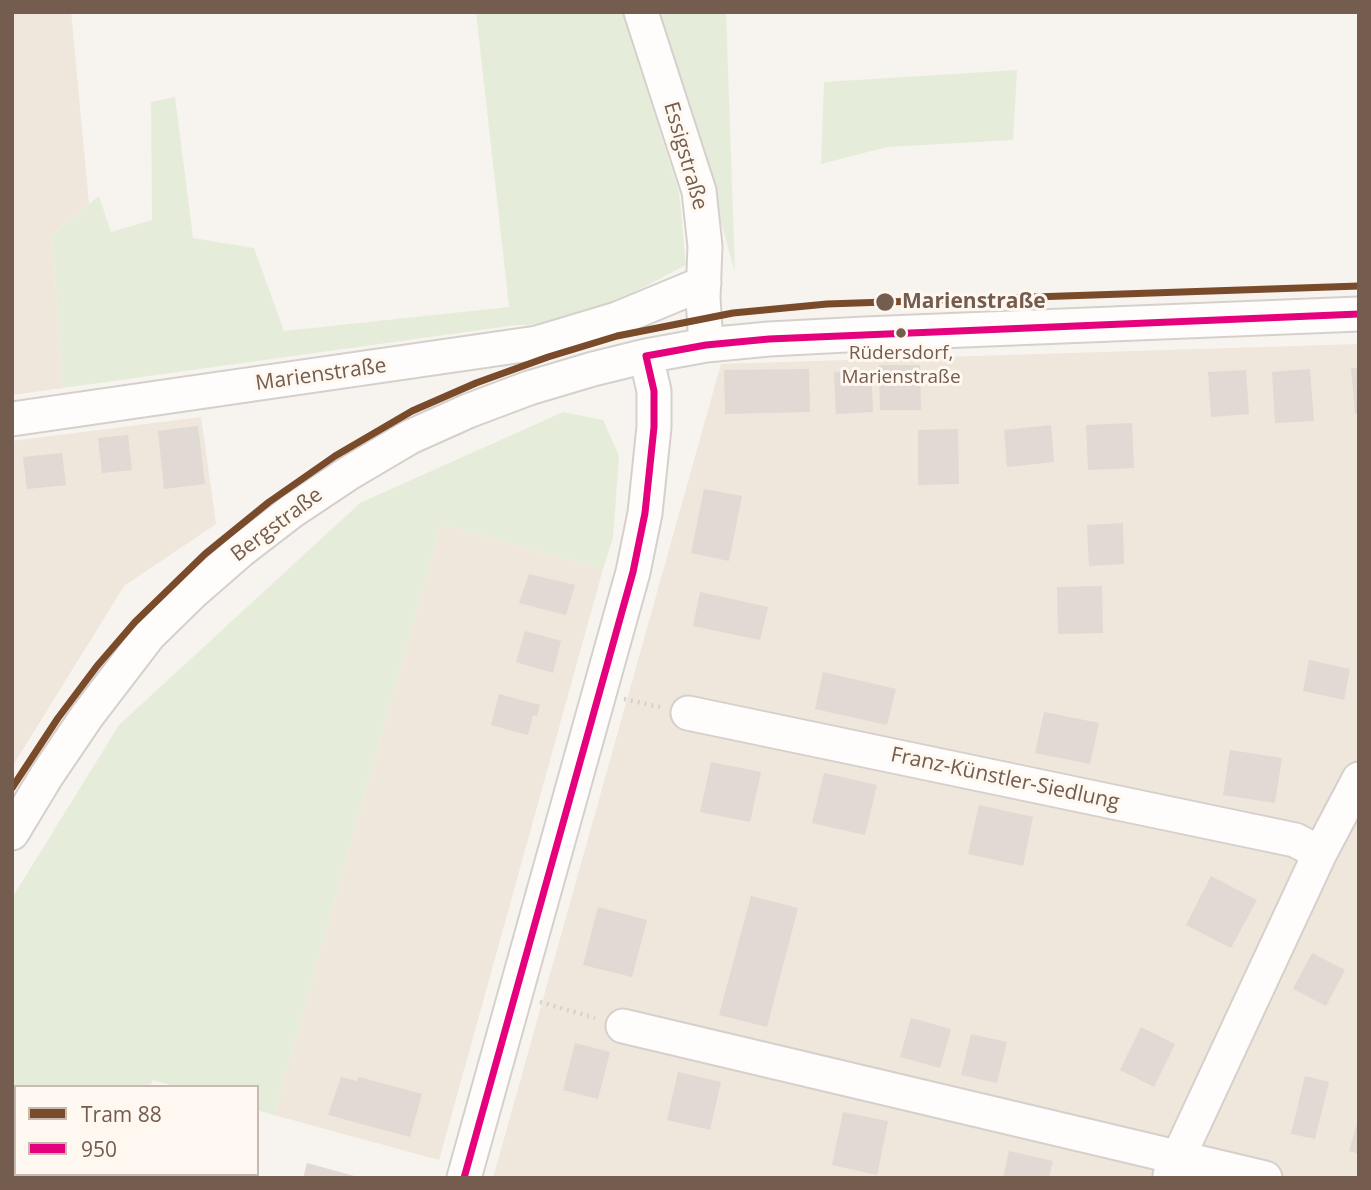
<!DOCTYPE html>
<meta charset="utf-8">
<style>
body{margin:0}
#map{position:relative;width:1371px;height:1190px;overflow:hidden;background:#f7f3ee;font-family:"Open Sans",sans-serif}
canvas{display:block}
.frame{position:absolute;inset:0;border:14px solid #745c4f;pointer-events:none}
.legend{position:absolute;left:14px;top:1085px;width:245px;height:91px;box-sizing:border-box;background:#fef8f0;border:2px solid #c7bab0;margin:0;padding:9px 12px;list-style:none;font-size:21px;color:#745c4f}
.legend li{display:flex;align-items:center;gap:14px;height:35px}
.legend b{width:35px;border:2px solid #c7bab0}
</style>
<div id="map">
<canvas width="1371" height="1190"></canvas>
<div class="frame"></div>
<ul class="legend">
<li><b style="height:9px;background:#7a4b2a"></b>Tram 88</li>
<li><b style="height:9px;background:#e5007d"></b>950</li>
</ul>
</div>
<script>
const c = document.querySelector('canvas').getContext('2d');
c.lineJoin = 'round';
function fillPath(path, color) {
  c.fillStyle = color;
  c.fill(path, 'evenodd');
}
function poly(rows) {
  const path = new Path2D();
  for (const r of rows) {
    path.moveTo(r[0], r[1]);
    for (let i = 2; i < r.length; i += 2) path.lineTo(r[i], r[i + 1]);
  }
  return path;
}
function stroke(path, color, width, dash) {
  c.strokeStyle = color;
  c.lineWidth = width;
  c.lineCap = dash ? 'butt' : 'round';
  c.setLineDash(dash || []);
  c.stroke(path);
}
function write(font, color, halo, rows, align = 'center') {
  c.font = font + ' "Open Sans",sans-serif';
  c.lineWidth = 6;
  c.setLineDash([]);
  c.textBaseline = 'middle';
  c.strokeStyle = halo;
  c.fillStyle = color;
  for (const [text, x, y, turn = 0] of rows) {
    c.save();
    c.translate(x, y);
    c.rotate((+turn || 0) * Math.PI / 180);
    c.textAlign = isNaN(turn) ? turn : align;
    if (halo) c.strokeText(text, 0, 0);
    c.fillText(text, 0, 0);
    c.restore();
  }
}
fillPath(poly([
 [12,12,71,12,89,204,52,235,63,388,12,395],
 [1359,344,1359,1178,493,1178,721,364],
 [201,417,216,524,124,586,12,767,12,441],
 [441,524,603,569,439,1160,274,1115]
]), '#efe6dc');
fillPath(poly([
 [476,12,622,12,679,192,686,265,573,324,516,325,63,388,52,235,99,196,111,232,152,220,151,102,175,97,193,238,254,248,284,331,509,307],
 [659,12,726,12,735,272,683,87],
 [1017,70,1013,140,887,147,821,164,824,82],
 [563,412,603,420,619,456,613,538,603,569,441,524,274,1115,257,1110,257,1087,177,1087,153,1080,150,1087,16,1087,16,1174,118,1174,116,1178,12,1178,12,898,119,725,360,503]
]), '#e5edda');
fillPath(poly([
 [879,365,920,365,921,410,880,410],
 [1351,368,1359,368,1359,414,1355,414],
 [809,369,810,412,725,414,724,370],
 [1310,369,1314,421,1275,423,1272,372],
 [871,370,873,412,836,414,834,372],
 [1246,370,1249,414,1211,417,1208,372],
 [1132,423,1134,468,1088,470,1086,425],
 [1051,425,1054,462,1007,467,1004,430],
 [198,426,205,484,164,489,158,431],
 [958,429,959,484,918,485,918,430],
 [128,435,132,470,102,473,98,438],
 [62,453,66,485,27,489,23,457],
 [704,489,742,496,729,561,691,553],
 [1123,523,1124,564,1089,566,1087,525],
 [529,574,575,585,566,615,519,603],
 [1102,586,1103,633,1058,634,1057,587],
 [700,592,768,607,760,640,693,626],
 [525,631,561,641,553,673,516,662],
 [1309,660,1350,669,1344,700,1303,691],
 [823,672,896,689,887,725,815,709],
 [499,694,540,705,537,716,533,715,528,735,491,725],
 [1044,712,1099,723,1090,764,1035,753],
 [1230,750,1282,758,1275,803,1223,795],
 [711,762,761,772,750,822,700,812],
 [824,773,877,785,865,835,812,823],
 [979,805,1033,817,1023,866,968,854],
 [1211,876,1257,900,1231,948,1186,925],
 [751,896,798,908,767,1027,719,1015],
 [598,907,647,920,632,977,583,965],
 [1312,953,1345,970,1326,1006,1293,989],
 [911,1018,951,1029,940,1068,900,1057],
 [1141,1027,1175,1044,1154,1087,1120,1070],
 [971,1034,1007,1042,997,1083,961,1075],
 [575,1043,610,1052,598,1099,563,1090],
 [678,1072,721,1082,710,1130,667,1120],
 [1305,1076,1329,1082,1315,1139,1291,1134],
 [341,1077,357,1081,359,1077,422,1094,410,1137,328,1115],
 [843,1112,888,1121,877,1175,832,1165],
 [1358,1120,1359,1121,1359,1154,1349,1151],
 [1009,1151,1053,1161,1049,1178,1003,1178],
 [307,1163,358,1177,358,1178,303,1178]
]), '#e1d9d3');
const minor = poly([
 [641,12,699,191,705,246,703,298,706,345],
 [12,419,537,343,617,319,704,283],
 [688,713,1295,840,1320,853],
 [12,833,47,775,87,716,149,635,193,592,240,551,292,511,349,473,410,437,468,411,529,388,593,369,646,356,706,345,769,339,865,334,1359,314],
 [623,1026,1265,1178],
 [1170,1175,1320,853,1359,779],
 [464,1178,633,572,645,513,654,427,654,391,646,356]
]);
stroke(minor, '#d6d0cc', 37);
stroke(poly([
 [624,699,660,707],
 [540,1002,595,1018]
]), '#d7d1cc', 4.5, [2, 5]);
stroke(minor, '#fefdfc', 33);
stroke(poly([
 [646,356,706,345,769,339,1359,314],
 [464,1178,633,572,645,513,654,427,654,391,646,356]
]), '#e5007d', 7);
stroke(poly([
 [12,788,58,718,97,666,135,622,205,554,269,502,335,456,412,411,476,383,548,357,617,336,733,313,827,304,1359,286]
]), '#7a4b2a', 7);
for (const [x, y, r, color] of [
 [885,302,10,"#745c4f"],
 [901,333,6,"#745c4f"]
]) {
  const dot = new Path2D();
  dot.arc(x, y, r, 0, 2 * Math.PI);
  c.fillStyle = color;
  c.fill(dot);
  stroke(dot, '#fef8f0', 2.5);
}
write('19px', '#745c4f', '#fef8f0', [
 ["Rüdersdorf,",901,354],
 ["Marienstraße",901,378]
]);
write('21px', '#745c4f', '#fef8f0', [
 ["Essigstraße",685,156,74],
 ["Marienstraße",321,375,-8],
 ["Bergstraße",277,525,-37],
 ["Franz-Künstler-Siedlung",1005,779,12]
]);
write('bold 21px', '#745c4f', '#fef8f0', [
 ["Marienstraße",902,302]
], 'left');
</script>
